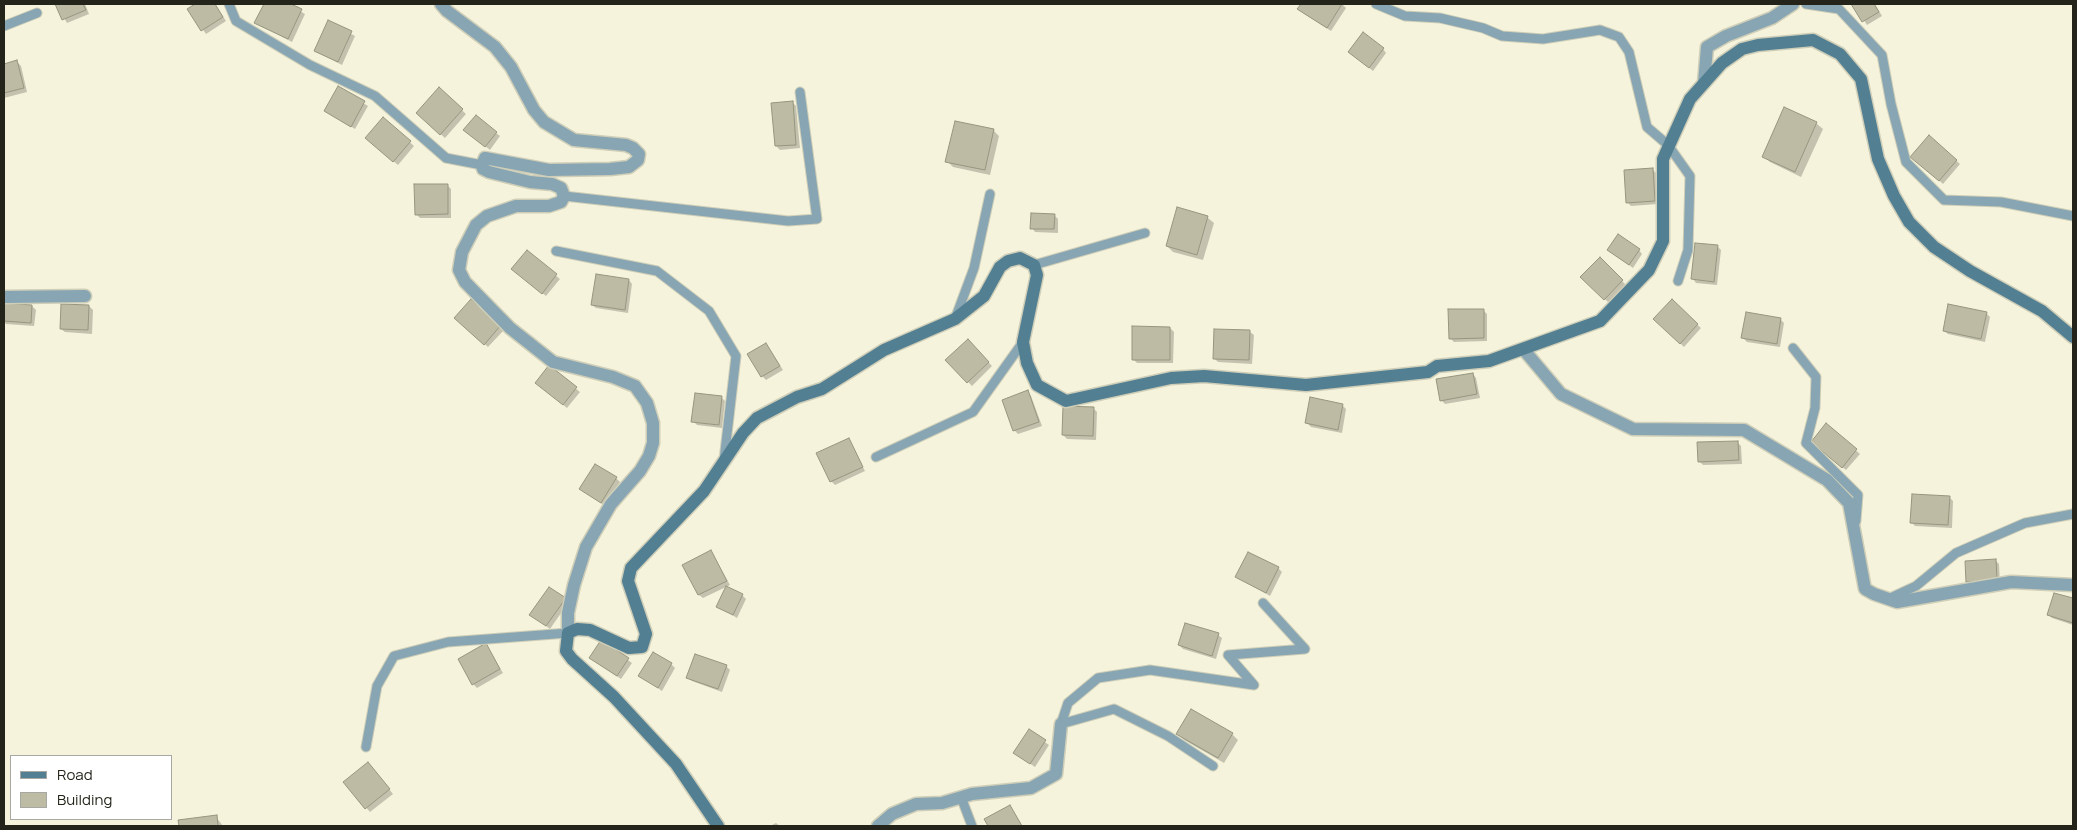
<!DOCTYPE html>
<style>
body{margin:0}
#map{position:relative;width:2077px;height:830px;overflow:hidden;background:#f5f3db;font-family:Manrope,sans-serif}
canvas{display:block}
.frame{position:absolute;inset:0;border:5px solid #24241b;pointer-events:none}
.legend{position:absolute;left:10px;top:755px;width:162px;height:65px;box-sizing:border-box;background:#fff;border:1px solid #a7a7a4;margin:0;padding:6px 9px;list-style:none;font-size:15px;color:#24241b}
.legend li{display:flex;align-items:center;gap:10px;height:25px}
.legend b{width:25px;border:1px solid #a7a7a4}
</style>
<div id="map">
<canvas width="2077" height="830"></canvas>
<div class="frame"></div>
<ul class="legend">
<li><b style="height:6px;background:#527f92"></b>Road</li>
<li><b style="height:14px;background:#bdbba4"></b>Building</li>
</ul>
</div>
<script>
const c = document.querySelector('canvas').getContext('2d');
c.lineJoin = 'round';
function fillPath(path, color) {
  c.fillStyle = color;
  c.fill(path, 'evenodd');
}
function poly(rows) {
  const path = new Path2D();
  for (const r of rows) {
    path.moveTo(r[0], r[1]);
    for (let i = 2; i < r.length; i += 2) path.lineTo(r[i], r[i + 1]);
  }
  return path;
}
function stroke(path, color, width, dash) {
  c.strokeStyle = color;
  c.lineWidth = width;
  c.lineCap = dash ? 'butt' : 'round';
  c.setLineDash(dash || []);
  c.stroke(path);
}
fillPath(poly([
 [56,4,85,4,89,14,67,23],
 [198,4,215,4,226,21,206,34,189,10],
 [265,4,288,4,305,14,292,42,256,23],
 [1302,4,1342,4,1346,8,1331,31,1303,13,1299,9],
 [1853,4,1875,4,1882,16,1867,25],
 [329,22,355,36,342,65,315,51],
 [1383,49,1386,53,1373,71,1349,52],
 [17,62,21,66,27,92,4,98,4,65],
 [338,88,368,106,355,129,325,111],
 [439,88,466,114,445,138,417,113],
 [792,102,796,106,800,148,780,150,776,146],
 [1785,109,1817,124,1823,129,1801,177,1770,162,1764,156],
 [383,118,414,146,398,165,370,142],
 [993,130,999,136,990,175,953,167,947,161],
 [496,133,500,136,490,150,469,134],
 [1929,137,1960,164,1943,184,1916,160],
 [1653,170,1656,173,1658,204,1631,206,1627,202],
 [447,185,451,189,451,218,420,218,416,214],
 [1054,215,1058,219,1058,233,1035,232,1032,228],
 [1208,218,1214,223,1203,260,1173,252,1167,246],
 [1717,246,1721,250,1717,285,1696,283,1693,279],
 [1608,250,1639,250,1642,254,1633,268],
 [527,252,560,279,546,296,517,273],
 [1600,259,1626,285,1609,303,1582,277],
 [629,280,632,284,628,313,596,308,592,305],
 [471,300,504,330,488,347,459,322],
 [1672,301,1701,328,1684,347,1655,319],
 [4,304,32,306,36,310,34,326,6,324,4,322],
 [89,306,93,310,92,334,65,332,61,329],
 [1483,310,1487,314,1487,341,1454,342,1450,338],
 [1986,313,1990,317,1985,342,1948,334,1944,331],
 [1780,319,1784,323,1780,347,1747,342,1743,338],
 [1170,328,1174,332,1173,363,1137,363,1133,359],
 [1250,332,1254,335,1252,364,1218,362,1214,358],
 [968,340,992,366,972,386,947,360],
 [766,344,783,370,766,380,762,376],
 [549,367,580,392,567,408,540,386],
 [1473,374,1476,378,1480,398,1445,404,1441,400],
 [1028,392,1031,396,1042,426,1018,434,1014,430],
 [722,398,725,401,722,428,697,425,693,421],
 [1342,405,1346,409,1342,433,1311,427,1307,423],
 [1093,408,1097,412,1096,440,1067,439,1063,435],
 [1827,425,1860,454,1846,470,1816,446],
 [849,440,865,471,835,485,831,481],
 [1737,442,1741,446,1742,464,1703,465,1699,461],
 [616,478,620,482,605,506,580,489],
 [1949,497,1953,501,1952,528,1915,526,1911,522],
 [711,552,730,585,703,598,699,595],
 [1995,560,1999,564,2000,583,1971,585,1967,581],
 [1278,568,1282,572,1270,596,1237,577],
 [550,588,568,603,550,629,535,618],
 [2055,594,2073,600,2073,625,2052,618,2049,615],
 [742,595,746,599,737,618,717,606],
 [1218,635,1222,638,1216,659,1183,649,1179,645],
 [601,641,632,663,621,679,594,661],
 [486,645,503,673,477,688,473,684],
 [671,664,675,668,662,691,640,676],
 [726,666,730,670,722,692,692,681,688,678],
 [1029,731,1049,745,1035,767,1014,753],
 [1178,734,1232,734,1238,740,1224,763,1184,740],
 [371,767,393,794,370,812,344,782],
 [1010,806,1022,826,989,826,985,819],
 [216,817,223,826,180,826,179,821],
 [776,823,780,826,770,826]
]), '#0003');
const building = poly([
 [55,4,83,4,86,10,62,20,55,4],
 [195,4,215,4,223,17,201,31,187,9,195,4],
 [264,4,291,4,302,9,288,39,254,23,264,4],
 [1301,4,1342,4,1327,28,1297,9,1301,4],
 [1851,4,1874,4,1879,12,1862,22,1851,4],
 [328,20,352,31,338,62,314,51,328,20],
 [1363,32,1384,48,1369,68,1348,52,1363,32],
 [17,60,24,88,4,93,4,64,17,60],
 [338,86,365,101,351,127,324,111,338,86],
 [439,87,463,109,440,135,416,113,439,87],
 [793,101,796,145,775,146,771,103,793,101],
 [1784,107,1817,122,1795,172,1762,157,1784,107],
 [476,115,497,132,485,147,463,130,476,115],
 [383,117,411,141,393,162,365,138,383,117],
 [955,121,994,129,985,170,945,162,955,121],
 [1929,135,1957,160,1939,181,1910,157,1929,135],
 [1653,168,1655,201,1626,203,1624,170,1653,168],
 [414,184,448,184,448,214,415,215,414,184],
 [1177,207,1208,216,1197,255,1166,246,1177,207],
 [1031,213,1055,214,1054,229,1030,229,1031,213],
 [1618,234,1640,249,1629,265,1607,250,1618,234],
 [1695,243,1718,245,1714,282,1691,279,1695,243],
 [527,250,557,274,542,294,511,269,527,250],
 [1600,257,1623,280,1604,300,1580,277,1600,257],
 [596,274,629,279,625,310,591,305,596,274],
 [471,299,501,325,484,345,454,318,471,299],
 [1672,299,1698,324,1680,344,1653,319,1672,299],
 [4,303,32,305,31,323,4,321,4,303],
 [61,304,89,305,88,330,60,329,61,304],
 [1948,304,1987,312,1981,339,1943,331,1948,304],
 [1448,309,1484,309,1484,338,1449,339,1448,309],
 [1746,312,1781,318,1777,344,1741,338,1746,312],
 [1132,326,1170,327,1170,360,1132,360,1132,326],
 [1214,329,1250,330,1249,360,1213,359,1214,329],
 [968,339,989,362,967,383,945,360,968,339],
 [766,343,780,366,761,377,747,354,766,343],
 [549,365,577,387,563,405,535,383,549,365],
 [1473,373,1477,394,1440,401,1436,379,1473,373],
 [1028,390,1039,422,1013,431,1002,400,1028,390],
 [695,393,722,396,719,425,691,422,695,393],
 [1310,397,1343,404,1338,430,1305,423,1310,397],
 [1063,406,1094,407,1093,436,1062,435,1063,406],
 [1826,423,1857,449,1842,468,1811,442,1826,423],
 [849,438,863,467,830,482,816,453,849,438],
 [1738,441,1739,460,1698,462,1697,442,1738,441],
 [595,464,617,477,601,503,579,489,595,464],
 [1912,494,1950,496,1948,525,1910,523,1912,494],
 [711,550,727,581,698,595,682,565,711,550],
 [1248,552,1279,567,1266,593,1235,577,1248,552],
 [1996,559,1997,580,1966,582,1965,561,1996,559],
 [726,586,743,594,733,615,716,607,726,586],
 [549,587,566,598,546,626,529,615,549,587],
 [2054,593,2073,598,2073,623,2047,615,2054,593],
 [1185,623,1219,633,1212,656,1178,645,1185,623],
 [601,640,629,658,617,676,589,658,601,640],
 [486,643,500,669,472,685,458,659,486,643],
 [653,652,672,663,658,688,638,676,653,652],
 [695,654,727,665,718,689,686,678,695,654],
 [1191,709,1233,733,1218,758,1176,734,1191,709],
 [1029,729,1046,740,1030,764,1013,753,1029,729],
 [368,762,390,789,365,809,343,782,368,762],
 [1010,805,1022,826,988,826,984,819,1010,805],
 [217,815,218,826,179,826,178,820,217,815]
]);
fillPath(building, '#bdbba4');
stroke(building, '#96957e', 1);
const lane = poly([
 [229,4,236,21,310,65,375,96,446,158,482,165],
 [1376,4,1405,16,1440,18,1483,28,1502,36,1543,39,1600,30,1619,37,1629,52,1647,127,1668,145,1690,176,1688,250,1678,281],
 [1806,4,1839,9,1882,55,1891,104,1906,162,1944,200,2001,202,2073,216],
 [4,26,37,13],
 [564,196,788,221,817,219,800,92],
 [556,251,657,271,709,311,736,356,724,460],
 [1034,265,1145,233],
 [955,319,974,268,990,194],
 [1793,348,1816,377,1815,408,1806,443,1858,495,1856,521],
 [876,457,973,412,1023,342],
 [1888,599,1916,586,1956,553,2025,523,2073,514],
 [1061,724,1068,703,1098,678,1150,670,1254,685,1228,655,1305,649,1263,603],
 [1061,724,1114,709,1168,736,1213,766],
 [366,747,377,686,394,656,448,642,568,633],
 [961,797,972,826]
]);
const street = poly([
 [441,4,447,11,495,47,511,67,534,110,544,122,574,140,626,145,633,148,639,154,638,160,629,167,610,169,549,170,485,158,482,165,483,169,489,172,530,182,552,184,561,188,564,196,561,202,549,206,516,206,487,216,476,225,462,252,459,270,465,282,510,328,553,362,613,377,635,386,647,403,653,423,653,443,649,456,640,471,611,504,586,547,574,585,568,613,568,633],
 [1704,83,1707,47,1726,36,1772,18,1793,4],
 [4,297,85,296],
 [1524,350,1561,394,1633,429,1744,430,1827,480,1849,503,1865,589,1874,594,1897,602,2011,582,2073,585],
 [878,826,892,814,916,804,942,803,972,794,1031,788,1056,774,1061,724]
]);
const secondary = poly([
 [718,826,676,764,614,697,572,659,566,651,568,633,577,629,590,630,629,648,642,647,646,634,628,581,631,568,704,491,743,433,757,418,797,397,822,389,884,350,955,319,984,296,1000,267,1008,261,1020,258,1034,265,1037,275,1023,342,1027,363,1037,385,1066,401,1171,378,1204,376,1306,385,1428,372,1437,366,1489,361,1600,321,1649,270,1663,241,1663,159,1690,99,1722,63,1742,49,1758,45,1813,40,1840,54,1861,79,1878,159,1894,196,1909,222,1934,247,1970,271,2042,311,2073,337]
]);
stroke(lane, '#cfceb8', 11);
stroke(street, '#cfceb8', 15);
stroke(secondary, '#cfceb8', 15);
stroke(lane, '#87a5b2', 9);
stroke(street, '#87a5b2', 12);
stroke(secondary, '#527f92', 12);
</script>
